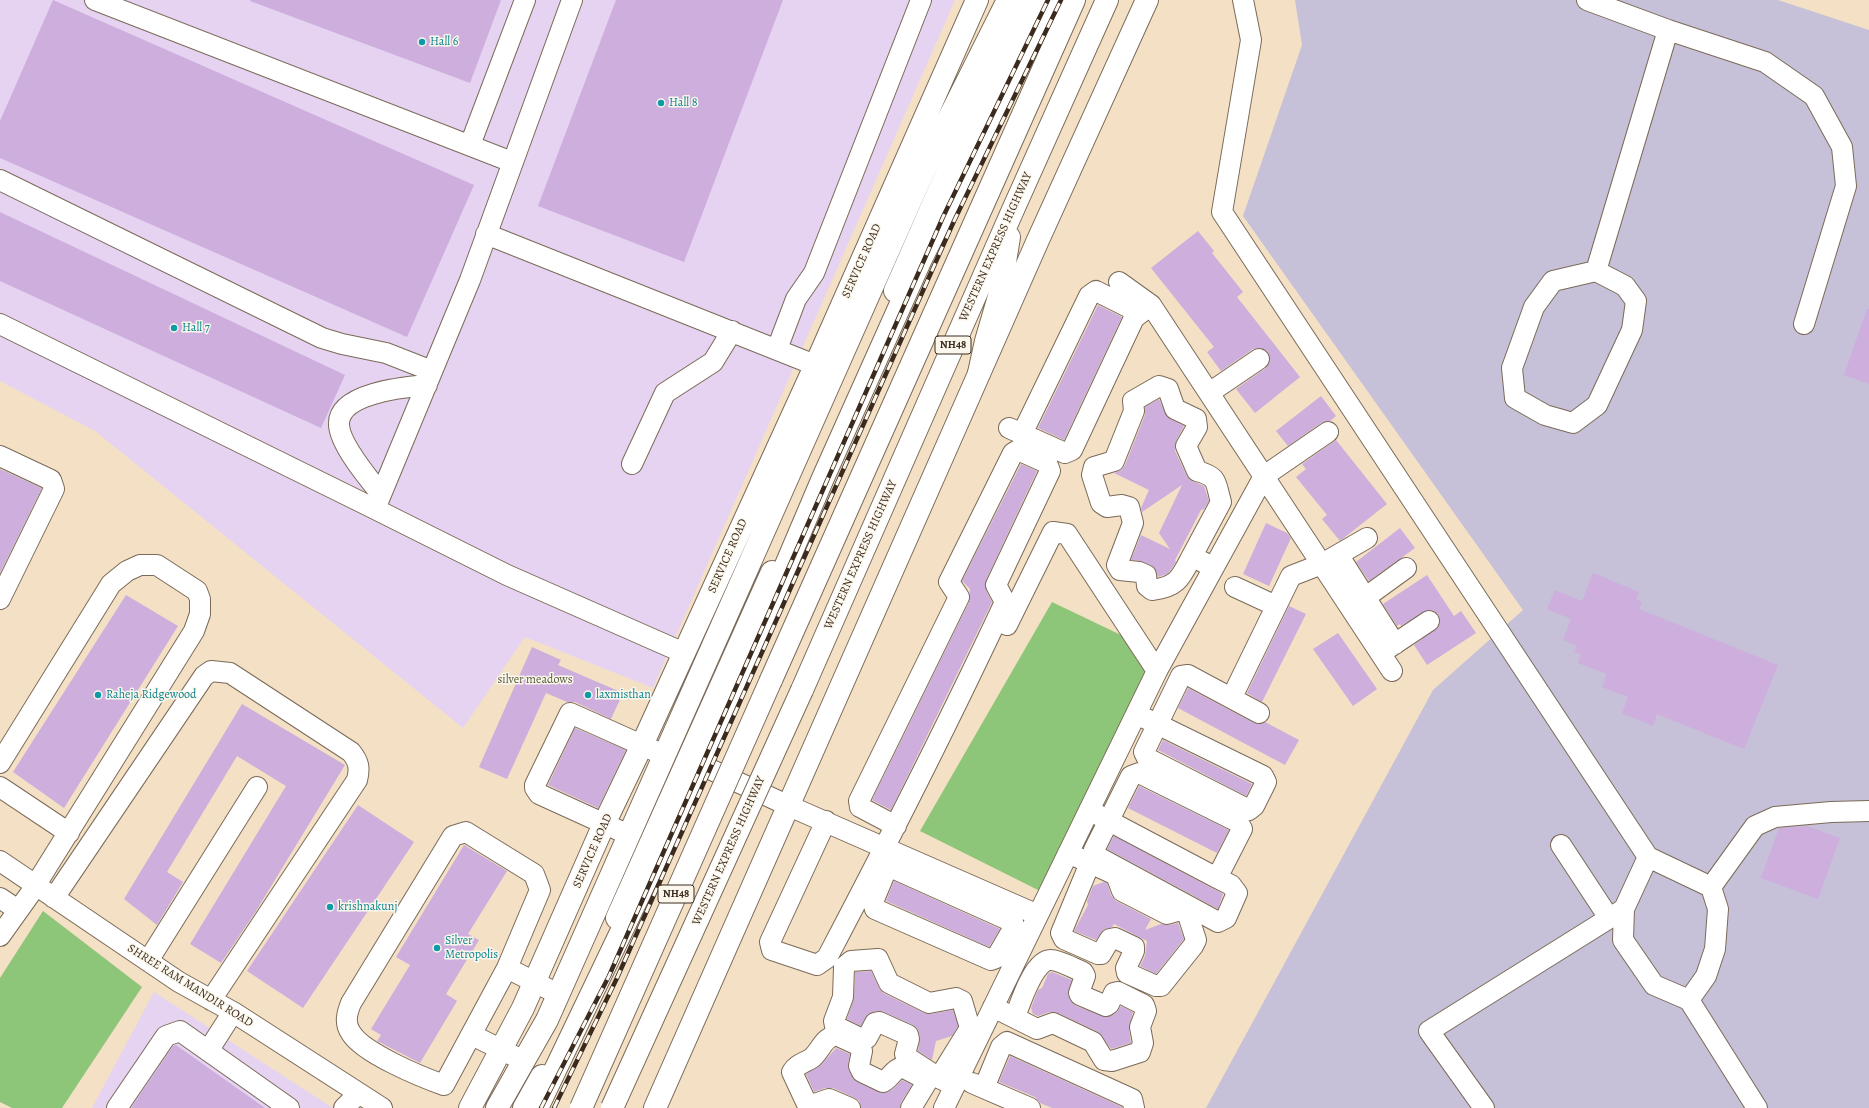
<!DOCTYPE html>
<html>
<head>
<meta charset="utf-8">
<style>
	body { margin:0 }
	canvas { display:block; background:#f3e0c5 }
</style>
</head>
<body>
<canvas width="1869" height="1108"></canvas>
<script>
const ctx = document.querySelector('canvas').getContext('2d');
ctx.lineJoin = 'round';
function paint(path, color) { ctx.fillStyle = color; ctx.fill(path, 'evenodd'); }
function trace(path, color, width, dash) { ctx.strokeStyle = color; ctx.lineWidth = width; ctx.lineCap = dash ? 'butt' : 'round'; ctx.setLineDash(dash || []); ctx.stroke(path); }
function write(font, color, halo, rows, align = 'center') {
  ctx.font = font + ' Alegreya,serif'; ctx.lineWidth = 3; ctx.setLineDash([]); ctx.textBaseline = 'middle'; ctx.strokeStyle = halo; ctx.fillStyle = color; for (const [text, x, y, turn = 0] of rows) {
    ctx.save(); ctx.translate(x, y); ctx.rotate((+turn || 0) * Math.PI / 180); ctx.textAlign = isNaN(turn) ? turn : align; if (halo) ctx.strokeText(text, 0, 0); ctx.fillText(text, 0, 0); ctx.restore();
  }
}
const built = new Path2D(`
	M0 0H955L653 688 525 637 463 728 95 431 0 381Z
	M154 992 333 1108H92Z`);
const industrial = new Path2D(`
	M1295 0H1778L1869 30V1108H1206L1433 690 1523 610 1243 216 1302 45Z`);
const green = new Path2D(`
	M1052 602 1123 636 1146 671 1040 891 920 831Z
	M43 911 142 987 62 1108H12L0 1102V978Z`);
const building = new Path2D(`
	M53 0 474 185 407 337 0 158V121Z
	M251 0H501L470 83 250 1Z
	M616 0H783L684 262 538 206Z
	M0 212 345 375 321 428 0 281Z
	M1198 231 1214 251 1212 253 1243 292 1237 297 1300 377 1255 413 1236 389 1266 368 1269 364 1270 359 1268 352 1264 349 1259 348 1253 349 1221 371 1207 352 1214 347 1151 268Z
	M1098 305 1122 317 1064 440 1038 428Z
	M1867 309H1869V384L1844 375Z
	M1321 396 1336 416 1330 421 1321 423 1288 446 1276 431Z
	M1159 399 1167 417 1184 426 1176 441 1175 451 1187 476 1190 480 1204 486 1209 501 1204 509 1201 510 1175 560 1176 562 1172 568 1167 574 1158 577 1155 569 1151 565 1140 561 1131 560 1141 535 1170 549 1159 533 1182 485 1142 512 1141 508 1149 490 1114 473 1121 470 1125 465 1145 415V407Z
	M1336 440 1387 504 1340 541 1322 519 1327 515 1296 477 1306 469 1302 464Z
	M1021 464 1037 471 986 580V590L992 602 891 810 872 800 969 602 970 589 962 581Z
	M0 469 42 488 0 573Z
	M1266 523 1287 533 1291 538 1269 586 1243 574Z
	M1400 528 1415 548 1369 581 1356 562Z
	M1593 573 1639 592 1636 599 1642 602 1639 609 1778 665 1744 749 1657 714 1653 726 1622 713 1628 697 1602 687 1607 674 1578 663 1581 654 1574 652 1577 646 1563 640 1571 619 1547 609 1555 590 1582 601Z
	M1427 575 1454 616 1461 611 1476 633 1427 665 1414 645 1439 626 1440 621 1438 614 1434 611 1428 610 1401 626 1400 624 1397 626 1383 604Z
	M126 595 178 626 64 808 13 772Z
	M1289 606 1306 614 1262 702 1247 693Z
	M1338 633 1377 689 1353 706 1313 649Z
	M532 647 561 660 558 665 623 693 611 719 575 702H567L546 693 507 779 479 767Z
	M1188 688 1254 723 1260 724 1265 722 1299 740 1285 765 1178 708Z
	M242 704 345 765 256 911 221 963 190 944 286 786 237 756 167 872 183 882 157 925 124 899Z
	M575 728 626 750 598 808 548 785Z
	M1163 740 1252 784 1246 796 1158 750Z
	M1139 786 1229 830 1217 853 1128 808Z
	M358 805 414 842 303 1008 247 971Z
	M1807 826 1840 838 1818 899 1761 878 1779 828Z
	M1114 836 1223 894 1218 909 1107 849Z
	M464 845 507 871 468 934 479 940 446 994 457 1001 420 1063 377 1041 381 1035 371 1029 410 965 396 957Z
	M894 881 1000 929 989 947 886 901Z
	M1104 882 1107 883 1111 895 1116 901 1151 919 1145 930 1161 924 1170 925 1178 923 1184 939 1156 974 1140 966 1145 956 1147 941 1139 937 1114 924 1112 927 1103 930 1096 940 1074 931 1088 905 1087 901 1093 886Z
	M871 971 879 988 883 993 924 1013 931 1014 953 1010 958 1026 952 1036 936 1041 932 1060 918 1051 920 1036 917 1028 913 1025 884 1012 877 1011 868 1014 861 1026 847 1019 854 998 855 972Z
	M1052 972 1072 980 1068 994 1070 1000 1076 1006 1107 1017 1115 1014 1121 1006 1133 1012 1129 1029 1131 1043 1111 1049 1098 1032 1058 1013 1049 1012 1038 1016 1033 1014 1031 1008 1038 990 1042 988 1048 974Z
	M176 1045 265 1108H131L173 1046Z
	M836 1048 850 1054 848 1064 849 1071 857 1082 883 1093 892 1090 902 1080 912 1085 901 1102 900 1108H861L859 1101 855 1098 833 1088H825L814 1092 806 1074 820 1066Z
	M1010 1056 1122 1107V1108H1052L1040 1103 1035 1097 999 1082Z`);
const minor = new Path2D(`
	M95 0 512 162
	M1243 0 1251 40 1222 212 1648 857 1711 887 1718 909 1715 949 1706 976 1689 1000 1654 985 1623 940 1624 909 1648 857
	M1587 0 1668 30 1596 271
	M1668 30 1765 62 1814 96 1842 147 1846 186 1804 324
	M470 145 525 0
	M0 180 322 338 342 344 386 353 432 371
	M486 234 830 371
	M1596 271 1625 286 1636 301 1632 330 1597 405 1573 423 1545 415 1515 398 1512 368 1534 307 1553 281Z
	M1119 282 1151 305 1392 671
	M0 324 375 509 470 280 572 0
	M777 349 796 299 814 273 921 0
	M1209 393 1259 359
	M1009 428 1065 453 1072 450 1134 318 1151 305
	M1022 434 1089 296 1096 291 1132 309 1134 318
	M0 456 51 480 54 489 0 599
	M632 464 665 393 713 362 732 331
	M381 494C369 479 340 445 339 425 337 393 405 387 427 385
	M375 509 507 575 684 653
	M1192 556 1221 502C1215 482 1219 477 1197 471L1186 446 1197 427 1196 419 1175 409 1168 389 1159 386 1133 401 1134 411 1114 461 1094 467 1092 475 1101 503 1107 507 1122 505 1129 507 1133 523 1117 565 1120 570 1139 572 1146 575 1147 586 1152 590C1178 587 1181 577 1192 556L1212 567
	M1339 556 1395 644
	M1235 587 1276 606
	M1366 597 1406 568
	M1007 625 1053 532 1067 534 1157 671
	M1384 651 1429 621
	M1232 697 1291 576 1322 564 1367 538
	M1136 714 1157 724 1263 776 1266 782 1254 806 1249 810 1147 758 1144 752 1181 676 1188 675 1259 713
	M0 763 111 584 127 571 140 565H157L197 591 200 599V614L194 631 30 894 0 936
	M701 765 789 806 1038 915
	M0 787 69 833
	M1089 810 1109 821 1217 878 1231 885 1237 893 1226 918 1218 922 1098 857 1094 850 1131 776 1139 773 1238 822 1242 829 1217 878
	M826 821 770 942 772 950 817 965 827 958C889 840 949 722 1005 602L996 585 1050 471 1047 463 1018 450 1013 453 949 582 959 597 859 801 860 807 896 826
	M466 832 534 874 540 890 507 968 444 1085C421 1077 363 1053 351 1033 344 1023 347 1013 351 1003L453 836Z
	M629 835 539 794 535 788V785L570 713 664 755
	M1561 845 1609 918
	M1068 853 1116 875 1122 891 1167 914 1181 910 1187 912 1196 940 1193 946 1161 986H1156L1127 973 1126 968 1134 951V947L1115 938 1110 939 1101 954H1098L1064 939 1061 933 1090 863
	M0 861 179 982 233 1012 382 1108
	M885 873 873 902 875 909 991 960 996 958 1014 927 1013 922 888 866
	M1711 887 1755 826 1775 817 1831 812 1869 811
	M0 898 18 910
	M54 898 204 676 211 671 230 673 351 752C359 762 360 768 357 780L211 1000
	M148 961 257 787
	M507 968 558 994
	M1689 1000 1757 1108
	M993 1007 1037 1029 1053 1023 1093 1042 1104 1060 1112 1061 1140 1052 1143 1043 1140 1027 1146 1011 1144 1005 1118 992 1114 993 1109 1004 1106 1006 1080 995 1079 993 1085 976 1083 972C1075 969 1059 960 1051 960 1034 959 1020 1004 1015 1017
	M472 1035 524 1061
	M208 1051 233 1012
	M939 1078 970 1028 962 1001 956 998 929 1003 889 983 878 959 851 961 844 967 843 997 834 1021 835 1026 862 1039 867 1038 875 1023 879 1022 908 1035 909 1039 905 1054 908 1058 939 1078 955 1086
	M972 1083 1030 1108
	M984 1088 1001 1047 1007 1042 1132 1099 1134 1108
	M117 1108 166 1036 180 1031 289 1108
	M344 1108 358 1094
	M850 1108 829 1099 815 1104 806 1102 792 1072C797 1064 804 1063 812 1058 822 1049 822 1039 836 1035L860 1046 862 1051 859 1066 862 1072 883 1082C891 1078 892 1070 902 1067L923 1078
	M911 1108 928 1080
	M944 1108 1157 671 1264 476 1328 432
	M1484 1108 1429 1031 1624 909`);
const major = new Path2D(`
	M895 291 953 159 1030 0
	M617 918 772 572
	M470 1108 523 1008 604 824 642 745 816 364 977 0
	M497 1108 547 1020 932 152 1008 0
	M524 1108 542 1076
	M655 1108 1038 240 1147 0`);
const highway = new Path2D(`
	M979 373 986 341 1000 293 1009 237
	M771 680 1074 0
	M802 690 1012 212 1107 0
	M537 1108 701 765 823 478 921 259 1044 12 1055 0`);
const rail = new Path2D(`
	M541 1108 609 976 943 217 1048 0
	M554 1108 617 978 954 221 1061 0`);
const highwayBridge = new Path2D(`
	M581 1108 771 680
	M612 1108 802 690`);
const markers = [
	[422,42,4,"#0f9aa8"],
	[661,103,4,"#0f9aa8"],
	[174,328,4,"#0f9aa8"],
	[98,695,4,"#0f9aa8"],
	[588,695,4,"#0f9aa8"],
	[330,907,4,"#0f9aa8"],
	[437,948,4,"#0f9aa8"]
];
const shields = [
	[953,345,36],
	[676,894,36]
];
const shieldNames = [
	["NH48",953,345],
	["NH48",676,894]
];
const cultureNames = [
	["Hall 6",430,42],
	["Hall 8",669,103],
	["Hall 7",182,328],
	["Raheja Ridgewood",106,695],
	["laxmisthan",596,695],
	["krishnakunj",338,907],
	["Silver",445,941],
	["Metropolis",445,955]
];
const streetNames = [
	["WESTERN EXPRESS HIGHWAY",996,247,-66],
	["SERVICE ROAD",862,261,-66],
	["WESTERN EXPRESS HIGHWAY",861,555,-66],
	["SERVICE ROAD",728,556,-66],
	["SERVICE ROAD",593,851,-66],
	["WESTERN EXPRESS HIGHWAY",729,851,-66],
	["SHREE RAM MANDIR ROAD",190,986,32]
];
const parkNames = [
	["silver meadows",535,680]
];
paint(built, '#e5d3f1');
paint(industrial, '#c7c0d9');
paint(green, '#8dc679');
paint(building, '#cdaedd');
trace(minor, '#7b6a58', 22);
trace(major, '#7b6a58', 24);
trace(highway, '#7b6a58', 24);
trace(minor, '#fff', 20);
trace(major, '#fff', 22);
trace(highway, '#fff', 22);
trace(rail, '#3b2a1e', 4.5);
trace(rail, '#fbf7ec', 3, [9]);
trace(highwayBridge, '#7b6a58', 24, []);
trace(highwayBridge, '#fff', 22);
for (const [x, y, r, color] of markers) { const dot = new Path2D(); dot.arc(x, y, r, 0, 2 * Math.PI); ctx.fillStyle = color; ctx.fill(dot); trace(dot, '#fbf7ec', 1.5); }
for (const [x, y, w] of shields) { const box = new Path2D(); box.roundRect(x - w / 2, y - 9, w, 18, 3); ctx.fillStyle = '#fbf7ec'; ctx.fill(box); trace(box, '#3b2a1e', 1); }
write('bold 11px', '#3b2a1e', null, shieldNames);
write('12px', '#0d838f', '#fbf7ec', cultureNames, 'left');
write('12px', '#3b2a1e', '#fbf7ec', streetNames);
write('12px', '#545939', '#fbf7ec', parkNames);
</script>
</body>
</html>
